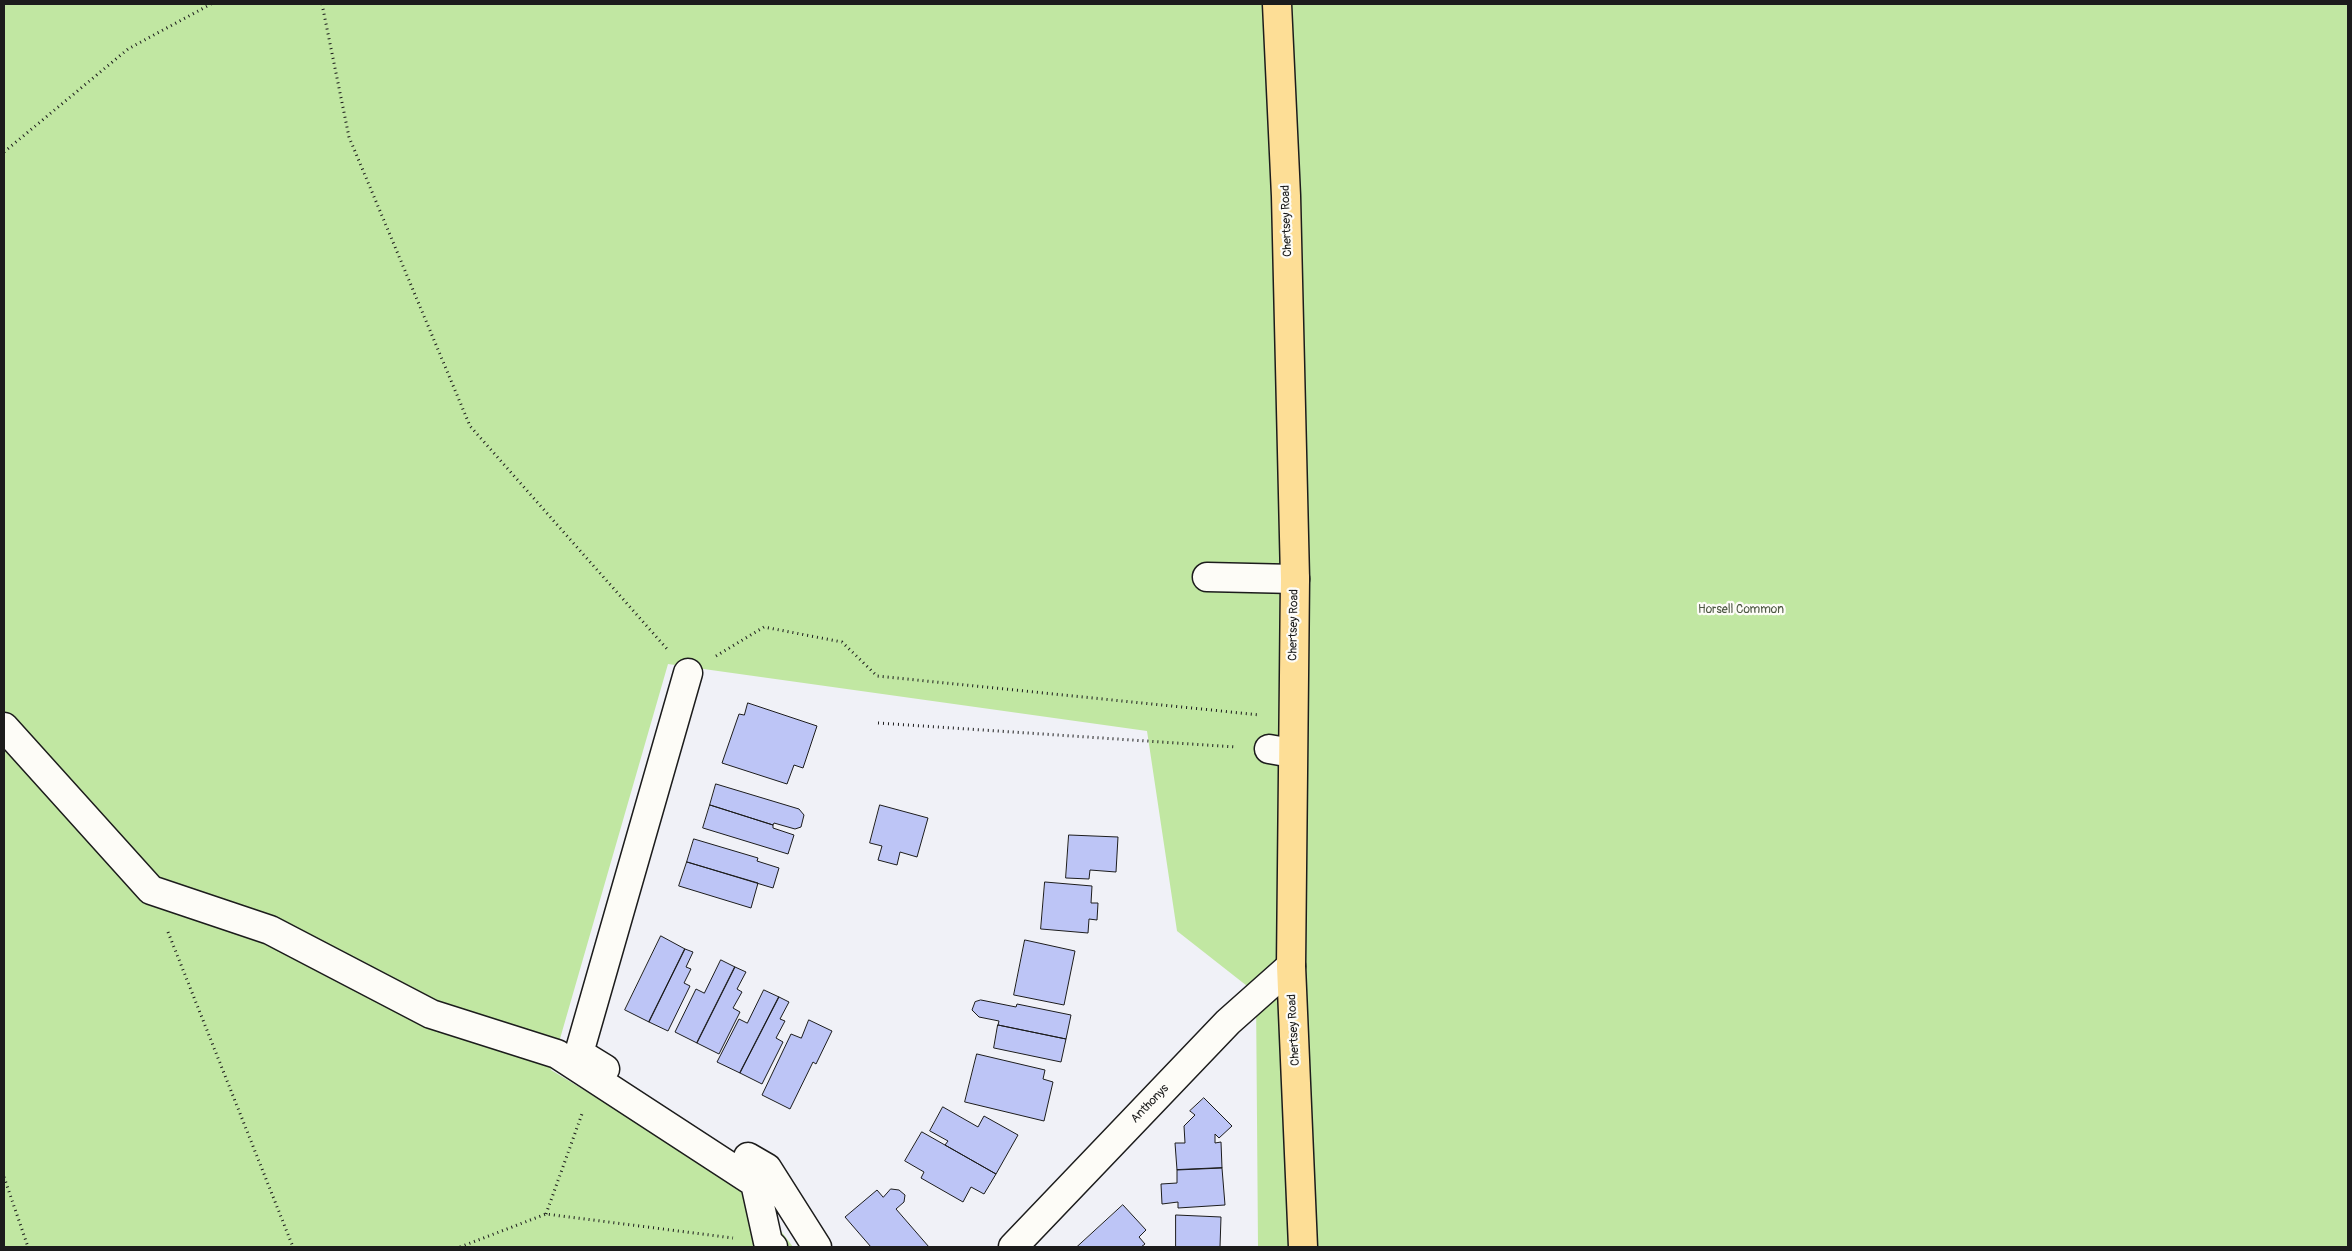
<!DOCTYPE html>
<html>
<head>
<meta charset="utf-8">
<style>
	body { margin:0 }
	#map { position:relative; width:2352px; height:1251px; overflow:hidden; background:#f0f1f7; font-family:Pangolin,sans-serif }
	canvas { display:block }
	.frame { position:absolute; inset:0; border:5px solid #1c1c1c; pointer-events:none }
</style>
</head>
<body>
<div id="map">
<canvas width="2352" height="1251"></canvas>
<div class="frame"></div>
</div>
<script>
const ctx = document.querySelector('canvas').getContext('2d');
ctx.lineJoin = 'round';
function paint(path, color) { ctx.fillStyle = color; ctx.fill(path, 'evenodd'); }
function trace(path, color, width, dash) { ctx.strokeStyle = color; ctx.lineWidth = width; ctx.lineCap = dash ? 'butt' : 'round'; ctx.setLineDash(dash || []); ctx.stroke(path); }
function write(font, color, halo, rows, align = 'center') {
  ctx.font = font + ' Pangolin,sans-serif'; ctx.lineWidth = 4.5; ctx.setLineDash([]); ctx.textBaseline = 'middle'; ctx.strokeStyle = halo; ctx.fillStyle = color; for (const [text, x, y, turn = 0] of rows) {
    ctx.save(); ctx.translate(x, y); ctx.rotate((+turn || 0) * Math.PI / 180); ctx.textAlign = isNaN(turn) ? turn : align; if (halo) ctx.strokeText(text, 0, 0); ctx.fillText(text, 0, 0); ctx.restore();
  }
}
const green = new Path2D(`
	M4 4H2348V1247H1258L1256 993 1177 931 1147 731 668 664 551 1070 751 1191 793 1247H4Z`);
const building = new Path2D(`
	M748 703 817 726 803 768 794 765 787 784 722 763 739 714 744 715Z
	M716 784 799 809 804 815 801 827 795 829 774 823 773 825 710 805Z
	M710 805 773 825V828L794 835 788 854 703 828Z
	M880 805 928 818 917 857 900 852 897 865 878 860 882 846 870 843Z
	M1069 835 1118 837 1116 872 1090 870 1089 879 1066 878Z
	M694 839 758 858 757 861 779 868 773 888 687 862Z
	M687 862 758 883 751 908 679 886Z
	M1045 882 1092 886 1091 903H1098L1097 920 1089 919 1088 933 1041 929Z
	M661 936 685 949 649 1022 625 1010Z
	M1025 940 1075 951 1064 1005 1014 995Z
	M685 949 693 952 686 967 691 969 684 983 690 986 668 1031 649 1022Z
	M721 960 735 967 697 1043 675 1032 696 989 704 993Z
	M735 967 746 972 737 989 742 992 733 1008 740 1012 719 1054 697 1043Z
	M764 990 779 997 740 1073 717 1062 739 1019 747 1023Z
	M779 997 789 1002 780 1019 785 1021 776 1038 783 1042 762 1084 740 1073Z
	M981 1000 1016 1007 1017 1004 1071 1015 1066 1039 998 1025 999 1021 979 1017 972 1010 975 1002Z
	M809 1020 832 1031 816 1064 813 1062 790 1109 762 1095 791 1034 801 1038Z
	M998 1025 1066 1039 1061 1062 994 1048Z
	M977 1054 1045 1070 1043 1079 1053 1082 1044 1121 965 1102Z
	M1204 1098 1232 1126 1219 1138 1215 1134V1143L1221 1142 1222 1168 1177 1170 1175 1143H1185L1184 1126 1195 1115 1190 1111Z
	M943 1107 978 1127 984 1116 1018 1135 996 1174 945 1145 948 1141 930 1131Z
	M922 1132 996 1174 984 1194 971 1187 963 1202 921 1178 924 1172 905 1161Z
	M1222 1168 1225 1205 1178 1208V1202L1162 1204 1161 1184 1177 1183V1170Z
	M891 1189 899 1190 905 1195 904 1202 896 1209 929 1247H871L845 1217 877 1190 883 1197Z
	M1123 1205 1146 1230 1139 1237 1145 1244 1141 1247H1077Z
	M1176 1215 1221 1217 1220 1247H1176Z`);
const path = new Path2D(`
	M322 4 349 137 470 426 667 649
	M4 152 128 49 211 4
	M716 656 764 627 842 642 877 676 1260 715
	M878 723 1236 747
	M168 932 293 1247
	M4 1177 28 1247
	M546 1214 583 1111
	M460 1247 546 1214 733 1238`);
const minor = new Path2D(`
	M1207 577 1295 579
	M4 727 151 890 270 930 431 1014 557 1054 755 1183 768 1242 773 1247
	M1269 749 1292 753
	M605 1069 579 1053 688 673
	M748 1157 767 1168 817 1247
	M1013 1247 1228 1022 1291 966`);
const major = new Path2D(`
	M1277 4 1286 196 1295 579 1291 966 1303 1247`);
const streetNames = [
	["Chertsey Road",1287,221,-92],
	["Chertsey Road",1294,625,-89],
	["Chertsey Road",1294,1030,-93],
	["Anthonys",1150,1104,-46]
];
const parkNames = [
	["Horsell Common",1741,610]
];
paint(green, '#c1e7a2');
paint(building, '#bdc5f6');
trace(building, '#1c1c1c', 1);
trace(minor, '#1c1c1c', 31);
trace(major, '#1c1c1c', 31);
trace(path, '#1c1c1c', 3, [1, 4]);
trace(minor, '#fdfcf7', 28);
trace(major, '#fdde96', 28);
write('12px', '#1c1c1c', '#fdfcf7', streetNames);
write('12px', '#4e5944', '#fdfcf7', parkNames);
</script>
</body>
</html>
